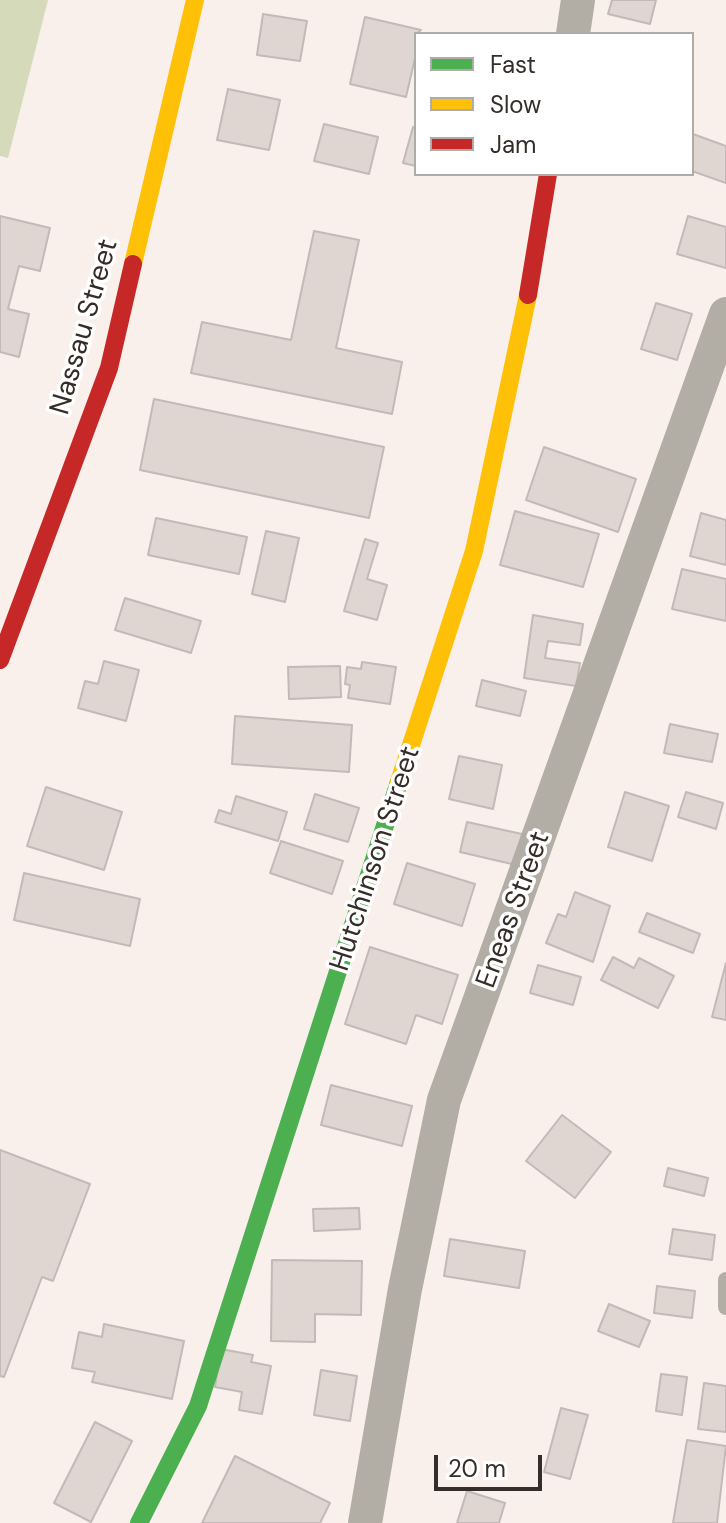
<!DOCTYPE html>
<html>
<head>
<meta charset="utf-8">
<style>
	body { margin:0 }
	#map { position:relative; width:726px; height:1523px; overflow:hidden; background:#f9efeb; font-family:"DM Sans",sans-serif }
	canvas { display:block }
	.legend { position:absolute; left:414px; top:32px; width:280px; height:144px; box-sizing:border-box; background:#fff; border:2px solid #aeaba9; margin:0; padding:10px 14px; list-style:none; font-size:24px; color:#352d29 }
	.legend li { display:flex; align-items:center; gap:16px; height:40px }
	.legend b { width:40px; border:2px solid #aeaba9 }
	.scale { position:absolute; left:434px; top:1455px; width:108px; height:36px; box-sizing:border-box; border:4px solid #352d29; border-top:0; padding-left:10px; font-size:24px; line-height:28px; white-space:nowrap; color:#352d29; -webkit-text-stroke:6px #fff; paint-order:stroke }
</style>
</head>
<body>
<div id="map">
<canvas width="726" height="1523"></canvas>
<ul class="legend">
<li><b style="height:10px;background:#4caf50"></b>Fast</li>
<li><b style="height:10px;background:#ffc107"></b>Slow</li>
<li><b style="height:10px;background:#c62828"></b>Jam</li>
</ul>
<div class="scale">20 m</div>
</div>
<script>
const ctx = document.querySelector('canvas').getContext('2d');
ctx.lineJoin = 'round';
function paint(path, color) { ctx.fillStyle = color; ctx.fill(path, 'evenodd'); }
function trace(path, color, width, dash) { ctx.strokeStyle = color; ctx.lineWidth = width; ctx.lineCap = dash ? 'butt' : 'round'; ctx.setLineDash(dash || []); ctx.stroke(path); }
function write(font, color, halo, rows, align = 'center') {
  ctx.font = font + ' "DM Sans",sans-serif'; ctx.lineWidth = 7; ctx.setLineDash([]); ctx.textBaseline = 'middle'; ctx.strokeStyle = halo; ctx.fillStyle = color; for (const [text, x, y, turn = 0] of rows) {
    ctx.save(); ctx.translate(x, y); ctx.rotate((+turn || 0) * Math.PI / 180); ctx.textAlign = isNaN(turn) ? turn : align; if (halo) ctx.strokeText(text, 0, 0); ctx.fillText(text, 0, 0); ctx.restore();
  }
}
const green = new Path2D(`
	M0 0H48L8 158 0 156Z`);
const building = new Path2D(`
	M612 0H656L650 24 608 14Z
	M263 14 307 21 300 61 257 55Z
	M365 17 421 30 416 34V54L406 97 350 84Z
	M228 89 280 100 269 150 217 140Z
	M324 124 378 137 369 174 314 161Z
	M413 127 416 128V166L403 163Z
	M693 134 726 146V183L692 171Z
	M0 216 50 228 40 271 19 266 8 309 29 314 19 357 0 352Z
	M688 216 726 227V268L677 254Z
	M314 231 359 240 336 348 402 362 392 414 191 373 202 322 291 340Z
	M656 303 692 314 677 360 641 349Z
	M154 399 384 447 369 518 140 470Z
	M544 447 636 479 618 532 526 500Z
	M515 511 599 534 583 587 500 565Z
	M701 513 726 520V565L690 556Z
	M156 518 247 537 239 574 148 555Z
	M266 531 299 538 285 602 252 594Z
	M365 539 378 543 367 579 387 585 377 620 344 611Z
	M682 569 726 579V621L672 609Z
	M125 598 201 621 191 653 115 630Z
	M533 615 583 624 580 645 548 641 545 658 580 663 576 686 524 678Z
	M104 661 139 670 126 721 78 708 85 681 98 684Z
	M362 662 396 667 390 704 348 698 350 685 345 684 347 667 361 669Z
	M340 666 341 697 289 699 288 667Z
	M482 680 526 691 520 716 476 706Z
	M235 716 352 725 349 772 232 764Z
	M670 724 718 734 712 762 664 753Z
	M459 756 502 765 493 809 449 799Z
	M46 787 122 812 104 870 27 846Z
	M625 792 669 806 652 861 608 847Z
	M686 792 723 803 716 829 678 817Z
	M315 794 359 808 348 842 304 829Z
	M236 796 287 812 278 841 215 822 219 810 231 814Z
	M467 822 522 834 516 865 460 852Z
	M281 841 343 861 332 894 270 873Z
	M407 863 475 884 462 926 394 904Z
	M24 873 140 899 130 946 14 920Z
	M575 892 610 906 593 962 546 943 558 914 566 917Z
	M647 913 700 934 693 953 639 932Z
	M370 947 458 975 442 1024 416 1015 406 1044 345 1024Z
	M613 957 634 968 639 958 674 976 658 1008 601 980Z
	M726 963V1020L712 1017Z
	M538 965 581 977 573 1005 530 993Z
	M331 1085 412 1106 402 1146 321 1125Z
	M562 1115 611 1152 575 1198 526 1161Z
	M0 1150 90 1184 53 1281 42 1277 4 1377 0 1376Z
	M668 1168 708 1178 704 1196 664 1186Z
	M359 1208 360 1229 314 1231 313 1209Z
	M673 1229 715 1235 712 1260 669 1254Z
	M450 1239 525 1251 519 1288 444 1276Z
	M272 1260 362 1261 361 1315 315 1314V1342L271 1341Z
	M657 1286 695 1291 692 1318 654 1313Z
	M609 1304 650 1321 639 1347 598 1331Z
	M104 1324 184 1341 172 1399 92 1382 95 1372 72 1368 79 1332 102 1337Z
	M221 1349 253 1355 251 1362 271 1366 262 1414 239 1410 242 1392 215 1387Z
	M321 1370 357 1376 350 1421 314 1415Z
	M661 1374 687 1377 682 1415 656 1411Z
	M704 1383 726 1386V1432L698 1429Z
	M561 1408 588 1415 570 1479 544 1472Z
	M95 1422 132 1441 91 1522 54 1503Z
	M687 1440 726 1446 717 1523H673Z
	M235 1456 330 1503 320 1523H202Z
	M467 1491 505 1503 499 1523H457Z`);
const lane = new Path2D(`
	M726 1280V1307`);
const street = new Path2D(`
	M573 34 578 0
	M365 1523 405 1289 444 1100 726 314`);
const fast = new Path2D(`
	M139 1523 198 1406 399 782`);
const slow = new Path2D(`
	M133 264 195 0
	M399 782 474 551 528 295`);
const jam = new Path2D(`
	M528 295 548 174
	M0 660 109 368 133 264`);
const streetNames = [
	["Nassau Street",85,327,-74],
	["Hutchinson Street",376,859,-72],
	["Eneas Street",514,910,-70]
];
paint(green, '#d5dabb');
paint(building, '#dfd6d2');
trace(building, '#c3bab7', 2);
trace(lane, '#b2ada5', 16);
trace(street, '#b2ada5', 34);
trace(fast, '#4caf50', 18);
trace(slow, '#ffc107', 18);
trace(jam, '#c62828', 18);
write('28px', '#352d29', '#fff', streetNames);
</script>
</body>
</html>
